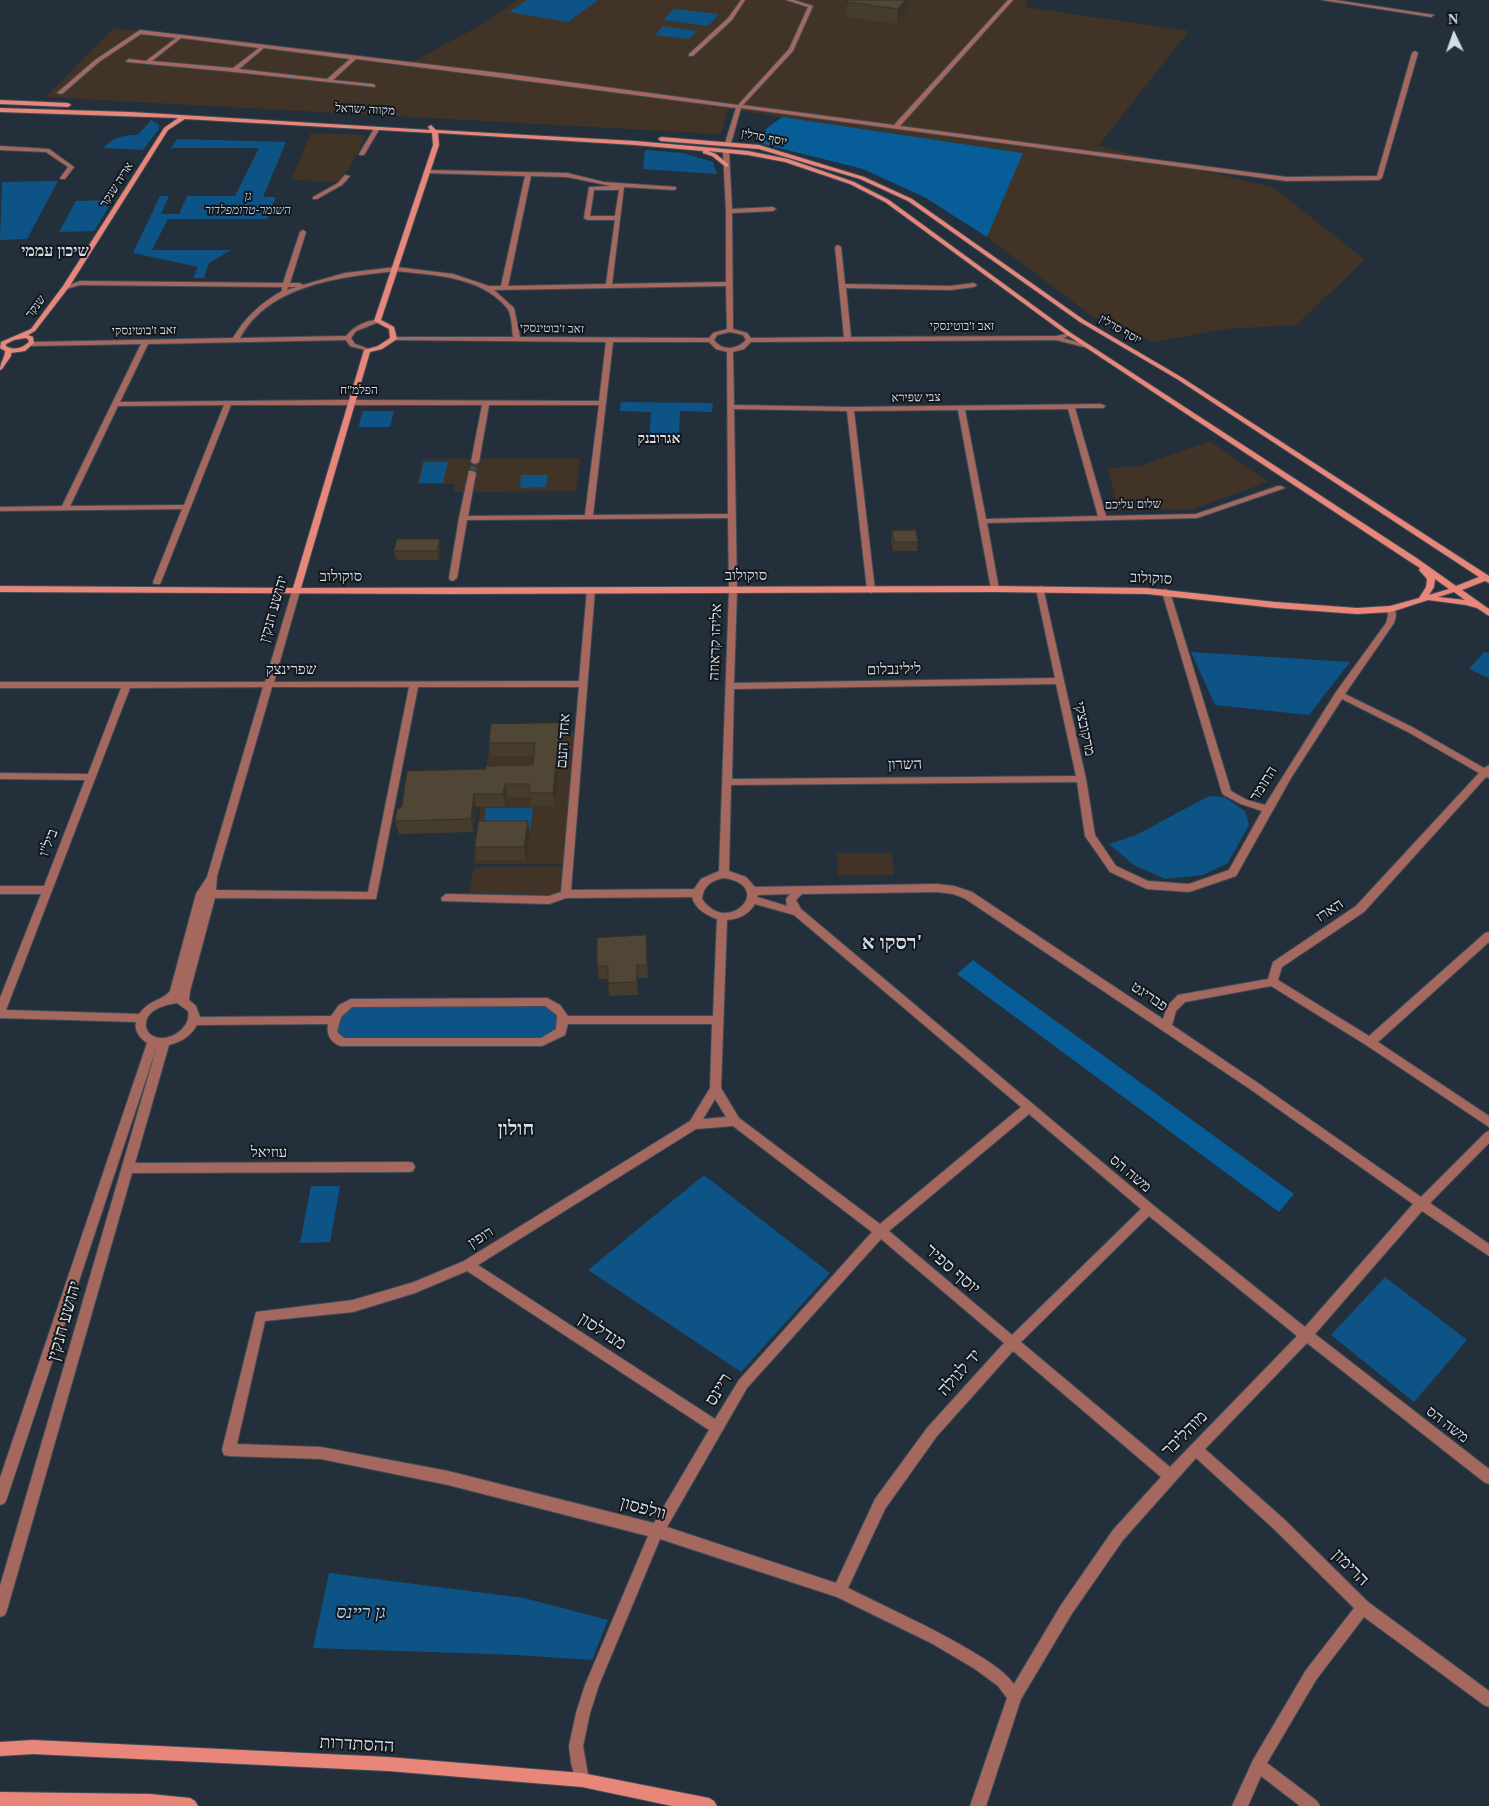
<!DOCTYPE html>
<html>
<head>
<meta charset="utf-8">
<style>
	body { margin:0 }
	#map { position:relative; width:1489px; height:1806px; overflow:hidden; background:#23303c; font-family:"Times New Roman",serif }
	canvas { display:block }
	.north { position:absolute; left:1429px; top:10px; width:50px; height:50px; -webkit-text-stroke:4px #12171d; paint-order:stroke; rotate:357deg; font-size:14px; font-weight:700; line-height:20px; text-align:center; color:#d5dee6 }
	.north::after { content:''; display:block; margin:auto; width:18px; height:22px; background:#d5dee6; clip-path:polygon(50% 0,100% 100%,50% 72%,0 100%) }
</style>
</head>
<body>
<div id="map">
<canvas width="1489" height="1806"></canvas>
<div class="north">N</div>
</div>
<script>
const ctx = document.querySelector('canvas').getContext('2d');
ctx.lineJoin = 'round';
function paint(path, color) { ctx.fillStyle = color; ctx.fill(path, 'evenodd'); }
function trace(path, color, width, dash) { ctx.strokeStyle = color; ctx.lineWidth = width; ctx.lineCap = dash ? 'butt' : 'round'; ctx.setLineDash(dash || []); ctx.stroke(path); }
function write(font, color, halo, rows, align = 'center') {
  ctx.font = font + ' "Times New Roman","Noto Sans Hebrew",serif'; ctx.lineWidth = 4; ctx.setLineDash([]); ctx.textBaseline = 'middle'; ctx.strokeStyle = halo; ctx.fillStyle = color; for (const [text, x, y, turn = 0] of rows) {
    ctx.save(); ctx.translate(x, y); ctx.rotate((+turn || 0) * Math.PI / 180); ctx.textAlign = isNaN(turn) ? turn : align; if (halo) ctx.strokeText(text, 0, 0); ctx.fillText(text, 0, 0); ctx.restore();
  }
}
const education = new Path2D(`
	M517 0H1028L1025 7 1189 31 1098 146 1273 187 1365 260 1296 325 1225 329 1154 342 1095 318 987 237 1022 153 728 109 721 134 46 97 114 28 412 62 483 24Z
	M311 133 366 135 349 169 338 182 291 180Z
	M1210 441 1268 482 1193 509 1118 511 1108 468 1140 466Z
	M580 458 576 491 454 492 455 484H417L423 459Z
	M576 732 565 864H473L491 733Z
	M837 853H892L894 875H838Z
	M564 866 562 891 550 895 469 894 474 867Z`);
const green = new Path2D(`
	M527 0H598L568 22 509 12Z
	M674 9 719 14 708 26 663 20Z
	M663 26 697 31 689 39 655 35Z
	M151 120 159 125V129L143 150 103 148C113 137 124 135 138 135Z
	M177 139 286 142 263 197H276L267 219H168L152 250H231L209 263 204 278H193L198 267 133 253 160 196H169L161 214H179L187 196H235L259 148H171Z
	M645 150 683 153 713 162 717 174 643 169Z
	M58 181 27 239 0 240 2 182Z
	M113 200 94 231 59 232 76 201Z
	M621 402 713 403 712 412 680 411 679 440H649L651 412 620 411Z
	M363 411H394L390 427H358Z
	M424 462H448L443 483H419Z
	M521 475H548L546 487 520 488Z
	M1191 652 1350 662 1309 715 1215 705Z
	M1484 652 1489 653V678L1469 669Z
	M1209 796 1224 797 1245 811 1249 825 1228 863 1203 875 1165 879 1134 865 1109 844 1136 835Z
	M486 808H533L530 832 483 831Z
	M547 1002 560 1010 561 1032 542 1042H341L332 1033 341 1007Z
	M704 1175 830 1273 741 1372 588 1270Z
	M311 1186H340L330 1242 300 1243Z
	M1385 1277 1467 1340 1414 1402 1331 1335Z
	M329 1573 524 1598 608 1620 592 1660 517 1655 313 1648Z`);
const forest = new Path2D(`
	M782 117 1023 153 987 237 926 198 863 169 763 144 766 129Z
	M973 960 1009 987 1294 1194 1279 1212 957 974Z`);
const streetTunnel = new Path2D(`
	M472 473 475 462`);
const street = new Path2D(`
	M741 0H745L732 20 693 56H689V54L728 18Z
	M786 0H794L813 6 793 51 743 105 894 125 1008 0H1013L900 126 1286 177 1377 176 1412 53 1415 51 1418 53 1382 178 1379 180 1286 181 741 108 731 143 728 145 725 143 736 108 356 59 333 80 373 84 375 85V87L234 72 127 62 126 61 129 59 146 61 176 38 141 34 99 62 62 94 57 93 95 60 140 30 509 74 738 105 789 49 808 7ZM181 38 259 48 233 68 152 61ZM264 48 350 59 327 79 239 69Z
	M1322 0H1335L1434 15 1431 17Z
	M375 127 380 128 364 155H360L359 154Z
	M0 146 49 149 74 167 65 179H61L60 178 68 167 46 152 0 150Z
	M726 149 729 151 732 209 773 207 776 209 773 211 732 213 733 329 747 333 751 338 844 337 835 247 838 245 841 247 845 284 950 286 974 283 977 285 974 287 950 290 846 288 851 337 1056 336 1071 333V335L1063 338 1091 346 1088 348 1056 340 751 342 744 349 733 352 734 405 850 407 1101 404 1105 406 1104 408H1075L1106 516 1196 514 1278 486H1281L1285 488 1197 518 987 523 999 589 995 592 991 589 958 410 854 411 875 590 871 593 867 590 847 411 734 409 737 590 734 683 1055 678 1036 589 1040 586 1043 587 1086 779 1095 835 1116 866 1148 881 1189 884 1229 870 1262 811 1241 804 1224 795 1222 793 1162 592 1163 590 1166 589 1170 592 1231 791 1247 800 1265 805 1336 692 1386 623 1388 616 1387 609 1391 606 1395 609 1396 616 1394 623 1345 694 1414 728 1484 768 1489 765V778L1486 777 1364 912 1282 967 1278 980 1369 1036 1485 933 1489 932V942L1378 1042 1489 1116V1127L1366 1045 1271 986 1185 1002 1176 1011 1172 1025 1255 1081 1421 1197 1485 1133 1489 1131V1143L1430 1203 1489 1244V1256L1422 1211 1315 1334 1489 1469V1484L1484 1482 1307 1343 1205 1449 1285 1520 1368 1602 1489 1691V1707L1484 1705 1364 1617 1316 1680 1267 1763 1317 1801 1320 1806H1300L1261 1776 1248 1806H1232L1253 1760 1306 1670 1354 1608 1275 1530 1196 1458 1123 1540 1071 1615 1021 1699 986 1806H970L1007 1698 998 1686 975 1669 931 1643 837 1597 660 1539 599 1685 590 1713 583 1746 589 1780 587 1785 582 1787 577 1785 571 1763 569 1746 576 1713 585 1685 648 1536 448 1485 321 1459 229 1456 224 1455 222 1450 256 1312 353 1300 414 1282 464 1261 690 1121 710 1088 712 1024H568L565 1035 542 1046H341C331 1043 326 1035 328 1024L197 1025C190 1037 181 1042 169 1045L135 1163 409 1162 413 1163 415 1167 413 1171 409 1172 132 1173 7 1610 5 1615 0 1617V1586L157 1046 7 1498 5 1503 0 1505V1478L147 1043C140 1038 134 1031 136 1022L0 1018V998L41 894H0V886H44L85 780 0 779V773L88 774 121 688H0V682H265L292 591 296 588 300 591 274 682 579 681 587 590 588 588H594L595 590 571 890 694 889 701 879 719 871 729 590 728 518 467 520 457 578 453 581 450 580 449 578 459 518 469 471H472L476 473 468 516 585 515 599 405H489L479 462 475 464 471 462 482 405H231L161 582 160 584H154L153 582 182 509 0 511V507L62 506 141 344 32 346 29 344 32 342 233 338C245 317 261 303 282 291V287L80 285 66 289 63 287 80 281 283 283 300 232 303 230 306 232 290 283H300L303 285 345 273 396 267 453 274 489 286H501L525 176 424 173V171L426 170 567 173 604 182 676 187V189L674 190 624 187 612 284 726 282V211L723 151ZM531 176 567 177 611 186 589 187 584 218 587 220H615L606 284 508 286ZM594 190H619L615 216H590ZM396 271C433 275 481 276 507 308 512 314 512 329 513 337H394L392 338V340L606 342 599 401 345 400 120 402 148 344 346 340 350 346 369 351V349L355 344 351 338 356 331 379 322V320C368 319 353 327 346 336L240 338C269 284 341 277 396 271ZM726 286 727 329 713 333 709 338 520 337 514 308 494 290ZM288 287H297L287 290ZM730 332 743 335 746 340C737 350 722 351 714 340L717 335ZM613 342H709L716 349 727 352 728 514 593 515ZM224 405 184 505 70 506 118 406ZM1068 409 1098 516 986 519 965 410ZM1056 684 1076 776 732 779 734 689ZM263 687 207 877 196 894 170 991C162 1001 150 999 139 1014L6 1010 130 688ZM272 687H409L368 892 216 890 217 876ZM418 687H579L561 892 549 896 446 894 441 898 442 901 549 904 566 898 692 897C695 909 706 915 717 919L713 1016H568L560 1005 547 998 351 999 339 1005 331 1016 200 1017 196 1006 189 1000 190 991 215 898 376 899ZM1342 699 1408 732 1479 773 1356 906 1273 962 1268 979 1178 995 1167 1006 1163 1019 972 892 954 886 937 884 755 887 746 877 729 871 731 785 1077 782 1085 836 1110 872 1147 889 1189 892 1236 876 1291 778ZM724 878C776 886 728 937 702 899 703 886 712 880 724 878ZM937 892 953 894 964 898 1247 1087 1413 1204 1305 1327 1153 1205 801 909 796 900 802 894ZM790 894 786 899 787 906 757 897 758 895ZM755 904 794 915 1021 1107 880 1224 739 1118 721 1088 727 920C739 919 748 915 755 904ZM177 1003 188 1011C192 1028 168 1044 153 1036 150 1035 147 1031 146 1027 144 1010 164 1005 177 1003ZM545 1006 557 1015 556 1029 541 1038H344L337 1032 341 1017 352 1007ZM715 1099 726 1117 703 1119ZM1029 1114 1141 1209 1012 1335 889 1231ZM733 1126 872 1232 739 1380 715 1419 478 1265 696 1129ZM1149 1216 1297 1336 1170 1467 1021 1342ZM881 1239 1004 1343 927 1428 875 1499 836 1583 667 1527 747 1388ZM467 1271 709 1430 654 1523 448 1471 321 1447 237 1444 265 1321 353 1312 415 1293ZM1013 1351 1161 1477 1113 1530 1061 1605 1014 1684C1002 1669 985 1659 968 1649 929 1626 888 1608 848 1588L885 1509 937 1436Z
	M345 175 350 176 342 185 317 199H313V197L338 183Z`);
const secondary = new Path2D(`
	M0 100 68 103 71 105 68 107 0 104Z
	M0 108 130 112 430 130 428 127 431 125 436 130 635 141 748 151 788 159 854 182 889 200 1071 333 1418 559 1456 586 1479 577 1177 379 1080 322 908 201 860 179 759 149 661 141 658 139 661 137 759 145 864 177 912 199 1084 320 1181 377 1489 576V583L1485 581 1462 590 1489 609V616L1477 608 1466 605 1428 600 1391 612 1357 614 1275 608 1147 594 995 592 450 594 0 592V586L293 588 364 350 378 346 390 338 389 329 374 321 433 145 432 133 185 119 168 130 69 287 35 331 28 335 33 337 34 343 25 351 11 353V356L2 369 0 370C0 362 5 358 5 351L0 348 1 342 31 329 63 286 164 128 178 118 0 112ZM438 133 635 145 703 151V153L712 156 726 167 728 166V164L716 154 708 151 748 155 785 162 850 184 885 202 1067 335 1412 563 1420 568 1419 570 1427 579 1426 587 1419 598 1390 606 1357 608 1275 602 1147 588 995 586 301 588 370 352 382 349 397 339 394 327 381 320 439 145ZM25 338 28 339 29 342C22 348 15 351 6 346V344L14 340ZM1435 579 1449 589 1429 595 1434 587ZM1454 592 1465 600 1438 597Z
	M33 1740 388 1757 582 1773 709 1798 714 1801 717 1806H672L582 1787 388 1771 33 1754 0 1756V1742Z
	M0 1792 150 1794 190 1798 195 1801 198 1806H0Z`);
const wall = new Path2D(`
	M847 2 908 9 897 24 846 17Z
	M892 531 918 542 917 551H893L891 540Z
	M441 548 439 560H396L394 551Z
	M560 723 561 737 555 806H531L530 797H507L506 807H476L473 832 399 834 395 821 400 808 485 769 533 765 534 756H491L489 743Z
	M530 834 526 860H477L475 847Z
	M646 935 648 978H638V995L609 996 608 979H599L597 966Z`);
const shadedWall = new Path2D(`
	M905 0H909L908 9 897 24 898 9Z
	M440 539 441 548 439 560 437 551Z
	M560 723 561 737 555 806 553 793Z
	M505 784 507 797 506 807 503 794Z
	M474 794 476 807 473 832 471 819Z
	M528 821 530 834 526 860 524 847Z
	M646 935 647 949 648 978 647 965Z
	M637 965 638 978V995L637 982Z`);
const building = new Path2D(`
	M849 0H905L898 9 847 2Z
	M916 530 918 542H894L892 531Z
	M397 539H440L437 551H394Z
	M560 723 553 793H529L530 784H505L503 794H474L471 819 395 821 397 809 400 808 402 805 407 771 485 769 486 766 533 765 535 743H489L491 724Z
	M479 821H528L524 847H475Z
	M646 935 647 965H637V982L608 983V966H597V938Z`);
const farStreetnames = [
	["מקווה ישראל",365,110,3],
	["יוסף סרלין",764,138,11],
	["אריה שנקר",117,185,-57],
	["שנקר",36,307,-53],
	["זאב ז'בוטינסקי",962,327],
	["זאב ז'בוטינסקי",552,329,1],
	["יוסף סרלין",1120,330,30],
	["זאב ז'בוטינסקי",144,331,-1],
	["הפלמ\"ח",359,391],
	["צבי שפירא",916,398,-1],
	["שלום עליכם",1133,505,-1]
];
const farParknames = [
	["גן",248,197],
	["השומר-טרומפלדור",248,211]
];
const farNeighbourhoodnames = [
	["אגרובנק",659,439]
];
const streetNames = [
	["סוקולוב",746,576],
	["סוקולוב",341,577],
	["סוקולוב",1151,579,3],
	["יהושע חנקין",274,609,-74],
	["אליהו קראוזה",716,642,-88],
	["שפרינצק",291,670],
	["לילינבלום",894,670,-1],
	["מרקובצקי",1084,729,78],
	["אחד העם",564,741,-86],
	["השרון",905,765,-1],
	["התומר",1264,784,-58],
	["ביל\"ו",49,843,-69],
	["הארז",1330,911,-34],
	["פבריגט",1149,997,34],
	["עוזיאל",269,1153],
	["משה הס",1130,1174,40],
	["רופין",481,1238,-32],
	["משה הס",1447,1425,38]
];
const farDistrictnames = [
	["שיכון עממי",55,252]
];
const nearStreetnames = [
	["יוסף ספיר",952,1270,41],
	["יהושע חנקין",65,1321,-74],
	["מנדלסון",602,1332,33],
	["יד לגולה",960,1373,-48],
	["ריינס",719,1390,-58],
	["מוהליבר",1185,1434,-45],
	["וולפסון",643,1509,15],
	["הרימון",1350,1568,45],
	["ההסתדרות",357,1745,3]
];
const nearParknames = [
	["גן ריינס",361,1613]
];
const districtNames = [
	["רסקו א'",892,944],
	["חולון",516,1130]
];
paint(education, '#413326');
paint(green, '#0d5385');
paint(forest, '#075d97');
trace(streetTunnel, '#3e4a56', 7, [7, 4]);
trace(street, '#3f4c57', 2);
trace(secondary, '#3f4c57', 2);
paint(street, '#a5685f');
paint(secondary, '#e78679');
paint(wall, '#453c2e');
paint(shadedWall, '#383126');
paint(building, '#504636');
trace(building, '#383126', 1);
write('12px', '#d5dee6', '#12171d', farStreetnames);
write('italic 12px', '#add1f2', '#12171d', farParknames);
write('bold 14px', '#d5dee6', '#12171d', farNeighbourhoodnames);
write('15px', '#d5dee6', '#12171d', streetNames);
write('bold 16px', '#d5dee6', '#12171d', farDistrictnames);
write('18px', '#d5dee6', '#12171d', nearStreetnames);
write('italic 18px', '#add1f2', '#12171d', nearParknames);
write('bold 20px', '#d5dee6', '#12171d', districtNames);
</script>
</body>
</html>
